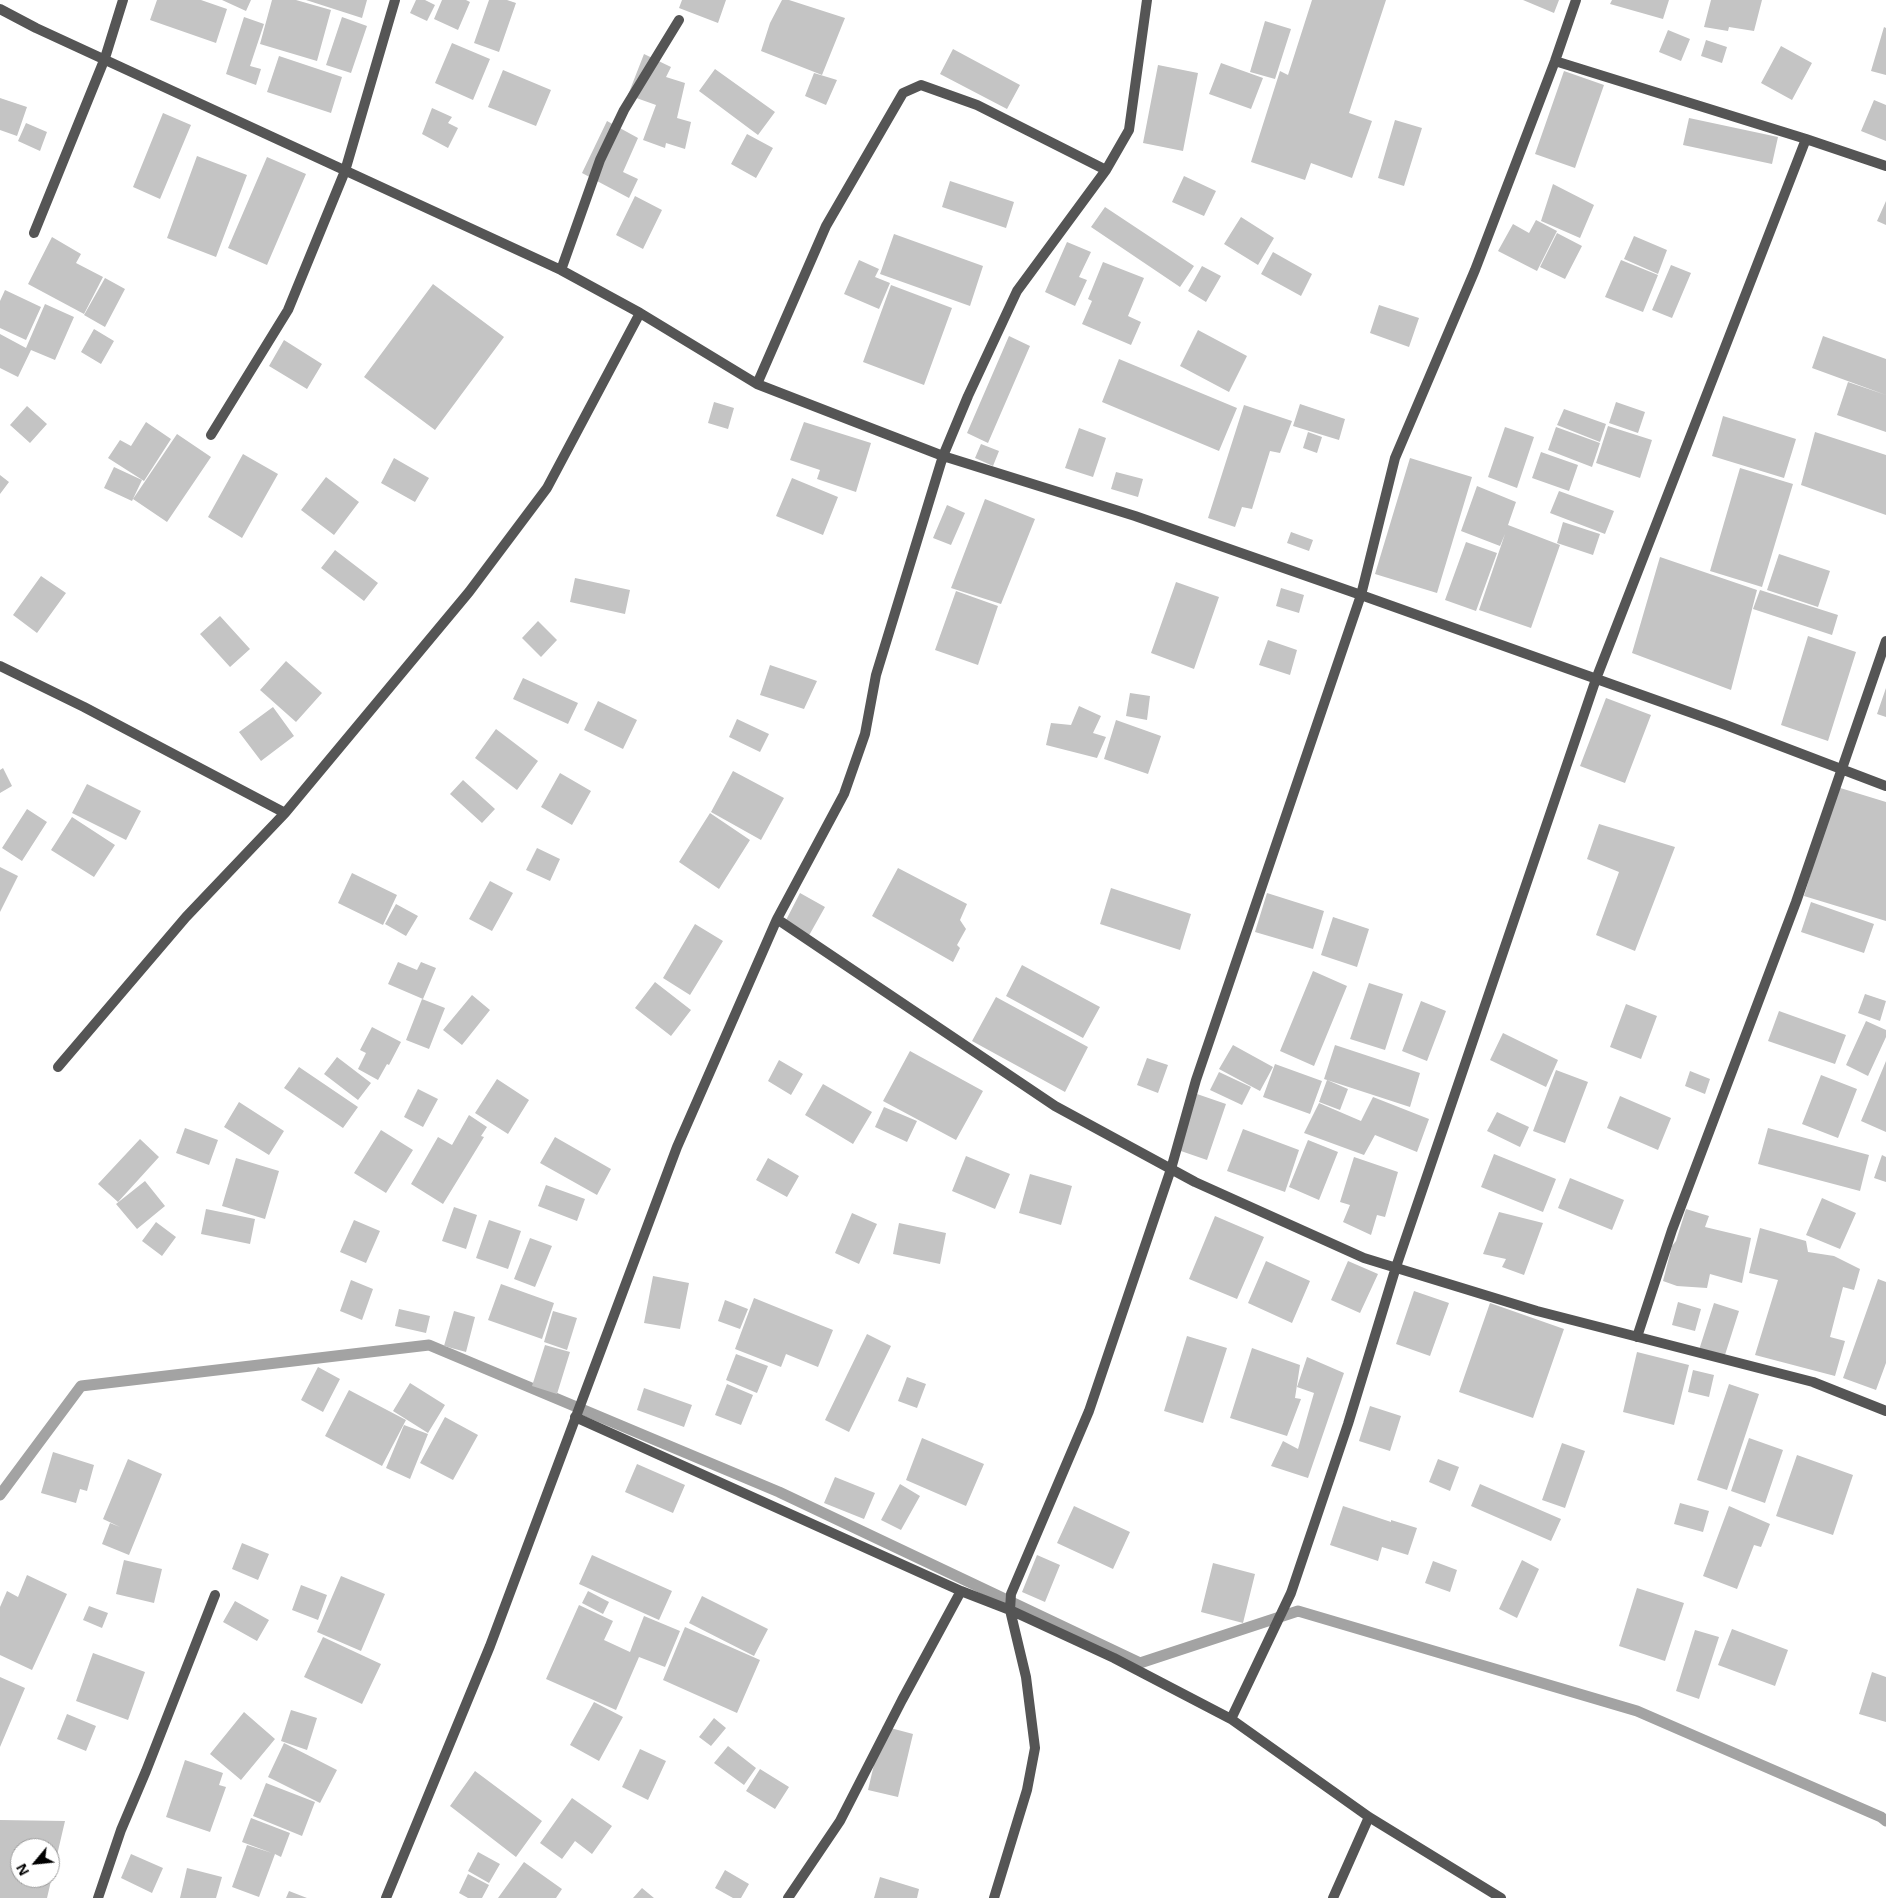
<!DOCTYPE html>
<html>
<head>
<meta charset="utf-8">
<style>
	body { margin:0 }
	#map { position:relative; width:1886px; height:1898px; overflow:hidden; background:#fff; font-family:"Open Sans",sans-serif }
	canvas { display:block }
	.north { position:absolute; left:10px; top:1838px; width:50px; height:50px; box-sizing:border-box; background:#fff; border:1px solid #999; border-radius:50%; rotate:242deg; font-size:14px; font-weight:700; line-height:20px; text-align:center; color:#000 }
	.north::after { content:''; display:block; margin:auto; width:18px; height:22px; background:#000; clip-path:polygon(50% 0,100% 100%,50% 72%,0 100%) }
</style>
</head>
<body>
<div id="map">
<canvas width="1886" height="1898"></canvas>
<div class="north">N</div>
</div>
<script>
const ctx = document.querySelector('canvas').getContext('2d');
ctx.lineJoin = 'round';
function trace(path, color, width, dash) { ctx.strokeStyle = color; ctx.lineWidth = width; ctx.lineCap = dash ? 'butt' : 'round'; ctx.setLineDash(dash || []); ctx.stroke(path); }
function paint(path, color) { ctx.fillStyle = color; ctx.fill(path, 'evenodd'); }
const stream = new Path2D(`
	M0 1495 81 1386 429 1345 779 1492 1140 1663 1298 1611 1637 1711 1881 1817 1886 1821`);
const building = new Path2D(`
	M157 0H201L227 9 216 43 150 20Z
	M222 0H251L246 11Z
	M272 0H296L331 10 317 61 260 44Z
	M306 0H367L362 18Z
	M416 0H425L435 5 427 21 410 13Z
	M442 0H466L470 2 458 30 434 19Z
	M489 0H507L516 3 499 52 474 43Z
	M682 0H726L718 23 679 8Z
	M782 0H789L845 18 822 75 761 51 770 23Z
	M1312 0H1386L1349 113 1372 121 1352 178 1311 163 1305 180 1251 162 1280 71 1288 75Z
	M1523 0H1559L1554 13Z
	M1612 0H1669L1663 19 1610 4Z
	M1711 0H1762L1754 31 1729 27 1728 31 1704 27Z
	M244 17 264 24 250 66 261 69 256 85 226 74Z
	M342 17 367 26 351 73 326 65Z
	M1265 21 1291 29 1275 79 1250 72Z
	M1884 27 1886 28V75L1871 71Z
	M1668 30 1690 39 1681 61 1659 52Z
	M1706 40 1727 47 1722 63 1701 56Z
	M452 43 490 59 473 100 435 83Z
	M1781 46 1812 63 1792 100 1761 83Z
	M953 49 1020 85 1007 109 940 74Z
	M644 54 671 67 666 77 685 83 677 118 691 122 685 149 666 143 665 148 643 140 656 105 628 95Z
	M279 56 342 77 331 113 267 92Z
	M1221 63 1263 78 1251 109 1209 94Z
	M1158 65 1198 73 1183 151 1143 143Z
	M715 69 775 112 758 135 699 91Z
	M503 70 551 90 536 126 488 107Z
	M1564 71 1604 85 1575 168 1535 154Z
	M814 73 837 80 826 105 805 96Z
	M0 98 27 107 17 136 0 130Z
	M1874 100 1886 105V141L1861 131Z
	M432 108 452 117 448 123 458 128 448 148 422 134Z
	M163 113 191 125 160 199 133 187Z
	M1689 118 1778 137 1772 164 1683 145Z
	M1395 120 1422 128 1404 186 1378 178Z
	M607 121 638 138 623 172 638 179 629 198 582 173Z
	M26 123 47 132 40 151 18 141Z
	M747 134 773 148 756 178 731 164Z
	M197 156 247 175 216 257 167 238Z
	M267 157 306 174 267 265 228 248Z
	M1184 176 1216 191 1204 216 1172 202Z
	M950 181 1014 202 1006 228 942 207Z
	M1553 184 1594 205 1580 238 1541 221Z
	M635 196 662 210 643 249 616 235Z
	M1886 201V225L1877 221Z
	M1105 207 1194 266 1180 287 1091 227Z
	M1241 217 1274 238 1258 265 1224 244Z
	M1536 220 1557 231 1537 271 1498 251 1513 224 1529 233Z
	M1557 233 1582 246 1565 279 1540 267Z
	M894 234 983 266 970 306 880 274Z
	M1634 236 1667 250 1658 274 1624 259Z
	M52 237 81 254 76 263 103 277 84 314 28 284Z
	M1067 242 1091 252 1079 277 1087 280 1075 306 1045 292Z
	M1273 252 1312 274 1301 296 1261 274Z
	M859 260 879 269 875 277 890 283 879 309 844 294Z
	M1621 260 1658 275 1643 312 1605 297Z
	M1103 262 1144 278 1128 316 1141 322 1131 345 1082 324 1092 301 1088 299Z
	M1671 265 1691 273 1672 318 1652 310Z
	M1202 266 1221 276 1206 302 1188 291Z
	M105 278 125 289 105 327 84 315Z
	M433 284 504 337 435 430 364 377Z
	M891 285 952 308 924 385 863 362Z
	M5 290 41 307 26 340 0 328V301Z
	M45 304 74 317 55 360 31 350 18 377 0 368V334L26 348Z
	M1379 305 1419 318 1409 347 1370 333Z
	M94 329 114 341 101 364 81 352Z
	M1198 330 1247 356 1229 392 1180 366Z
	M1009 336 1030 346 988 443 967 433Z
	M1823 336 1886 359V395L1812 368Z
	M284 340 322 364 307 389 269 366Z
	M1119 359 1237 408 1219 451 1102 402Z
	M1848 382 1886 395V432L1837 415Z
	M714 402 734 408 728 429 708 423Z
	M1616 402 1645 412 1638 433 1609 423Z
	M1300 404 1345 419 1339 440 1293 426Z
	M1244 405 1292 421 1280 453 1270 451 1252 509 1242 507 1235 527 1208 518Z
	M27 406 47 424 30 443 10 425Z
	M1564 409 1606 424 1600 442 1557 425Z
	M1723 416 1796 439 1784 478 1712 456Z
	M146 422 171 439 144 481 108 458 120 440 131 446Z
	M804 422 871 443 856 492 817 479 820 470 790 460Z
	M1608 426 1652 440 1640 478 1596 463Z
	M1505 427 1534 437 1517 488 1488 477Z
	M1556 427 1600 443 1592 467 1548 450Z
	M1079 428 1106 438 1093 477 1065 468Z
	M1308 432 1322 437 1317 453 1303 448Z
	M1815 432 1886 455V515L1801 485Z
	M177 434 211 457 167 522 133 499Z
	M981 444 999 451 993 466 975 458Z
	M1541 452 1578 465 1569 491 1532 478Z
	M243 454 278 474 242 538 208 517Z
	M394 458 429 478 415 502 381 483Z
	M1410 458 1472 477 1437 593 1375 574Z
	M114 467 142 480 132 501 104 488Z
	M1740 468 1793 484 1762 587 1710 571Z
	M1116 472 1143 479 1138 497 1111 489Z
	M0 475 9 482 0 494Z
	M326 477 359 502 334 535 301 510Z
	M792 478 838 497 823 535 776 516Z
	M1477 486 1516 502 1508 525 1560 545 1531 628 1479 610 1505 534 1500 546 1461 531Z
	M1559 491 1614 511 1605 534 1550 513Z
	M985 499 1035 519 1001 604 951 588Z
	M947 505 965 513 951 545 933 538Z
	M1563 522 1600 534 1593 555 1557 543Z
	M1291 532 1313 540 1309 551 1287 543Z
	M1466 542 1497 553 1476 611 1445 600Z
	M335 550 378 583 364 601 321 568Z
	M1779 554 1830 571 1818 607 1767 590Z
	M1660 557 1757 590 1731 690 1632 653Z
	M41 576 66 593 37 633 13 615Z
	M575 578 630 590 625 614 570 602Z
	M1176 582 1219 597 1194 669 1151 653Z
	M1281 588 1304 595 1299 613 1276 606Z
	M1760 590 1838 615 1832 635 1753 609Z
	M956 591 998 606 978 665 935 650Z
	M220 616 250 649 230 667 200 634Z
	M538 621 557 640 541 657 522 638Z
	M1808 636 1856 652 1828 741 1781 725Z
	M1268 640 1297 650 1290 675 1259 665Z
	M286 661 322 693 296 722 260 690Z
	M770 665 817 681 804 709 760 695Z
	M523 678 578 703 568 724 513 699Z
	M1886 688V717L1877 714Z
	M1130 693 1150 696 1147 720 1126 716Z
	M1606 698 1651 715 1625 783 1580 766Z
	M598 701 637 720 623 749 584 730Z
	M1079 706 1101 716 1093 733 1106 737 1097 758 1046 745 1051 723 1071 725Z
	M273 707 294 736 261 761 239 732Z
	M737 719 769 734 760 752 729 737Z
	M1116 720 1161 736 1148 774 1104 759Z
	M496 729 538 761 517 790 475 758Z
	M3 768 12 786 0 793V770Z
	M733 771 784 798 761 840 711 812Z
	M560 773 591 791 572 825 541 807Z
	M463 780 495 809 482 823 450 794Z
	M87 784 141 811 126 840 72 813Z
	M1837 787 1886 802V921L1804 896Z
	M27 809 47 822 22 861 2 848Z
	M710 813 750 840 719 889 679 862Z
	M72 817 115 845 94 877 51 850Z
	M1599 824 1675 847 1635 951 1596 935 1619 872 1587 859Z
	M537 848 560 859 550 881 526 870Z
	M0 867 18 876 0 912Z
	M898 868 967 904 960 920 966 929 957 945 960 948 953 962 872 916Z
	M352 873 397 895 383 925 338 903Z
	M490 881 513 893 492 931 469 919Z
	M1111 888 1191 914 1180 950 1100 924Z
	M800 893 825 907 807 939 783 926Z
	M1267 893 1324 911 1313 949 1255 932Z
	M1811 902 1874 924 1864 953 1801 932Z
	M396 904 418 916 406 936 385 924Z
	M1333 917 1369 929 1357 967 1321 955Z
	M695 924 723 941 690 995 663 978Z
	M398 962 417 970 421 962 436 968 423 999 388 984Z
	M1022 965 1100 1007 1083 1038 1006 996Z
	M1313 971 1347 986 1314 1066 1280 1051Z
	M655 982 691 1010 671 1036 635 1008Z
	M1369 983 1403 994 1385 1050 1350 1039Z
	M1865 994 1886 1001 1880 1021 1858 1013Z
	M472 995 490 1010 462 1045 443 1030Z
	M996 997 1088 1047 1065 1092 972 1041Z
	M422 999 445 1008 429 1049 406 1040Z
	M1421 1001 1446 1011 1427 1061 1402 1051Z
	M1626 1004 1657 1016 1641 1059 1610 1047Z
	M1779 1011 1846 1035 1835 1064 1768 1041Z
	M1866 1021 1886 1030V1037L1868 1076 1846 1065Z
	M372 1027 401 1042 389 1065 387 1064 378 1080 358 1069 366 1053 360 1050Z
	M1503 1033 1558 1060 1546 1087 1490 1060Z
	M1233 1045 1273 1067 1260 1091 1219 1069Z
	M1335 1045 1420 1073 1410 1107 1324 1079Z
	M910 1051 983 1091 956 1140 883 1101Z
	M337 1057 371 1083 358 1100 324 1074Z
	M1147 1058 1168 1065 1158 1093 1137 1085Z
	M779 1060 803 1074 791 1095 768 1081Z
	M1886 1061V1132L1861 1121Z
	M1275 1064 1322 1081 1310 1114 1263 1097Z
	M299 1067 358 1107 343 1128 284 1088Z
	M1556 1070 1588 1082 1565 1143 1533 1131Z
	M1690 1071 1710 1079 1705 1094 1685 1086Z
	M1219 1072 1251 1087 1242 1105 1210 1090Z
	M1821 1075 1857 1089 1838 1138 1802 1124Z
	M497 1079 529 1100 508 1134 475 1113Z
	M1327 1080 1348 1089 1340 1110 1319 1102Z
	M823 1084 872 1112 853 1144 805 1115Z
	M418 1089 438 1099 423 1127 404 1117Z
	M1197 1094 1226 1104 1207 1160 1178 1150Z
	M1620 1096 1671 1118 1658 1150 1607 1128Z
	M1373 1097 1429 1119 1417 1152 1375 1135 1364 1155 1304 1133 1319 1103 1361 1121Z
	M239 1102 284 1131 269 1155 224 1127Z
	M884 1107 917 1121 907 1142 875 1127Z
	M1497 1112 1529 1127 1520 1147 1487 1131Z
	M469 1115 487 1127 481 1136 484 1137 443 1204 411 1184 438 1137 452 1145Z
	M185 1128 218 1140 209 1165 176 1153Z
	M1768 1128 1869 1155 1860 1191 1758 1164Z
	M1243 1129 1299 1150 1285 1192 1227 1171Z
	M381 1130 413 1150 386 1193 354 1173Z
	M555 1137 611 1169 597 1195 540 1163Z
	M140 1139 159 1157 118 1202 98 1184Z
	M1308 1140 1338 1152 1319 1200 1289 1187Z
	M1494 1154 1556 1179 1543 1212 1481 1187Z
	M1882 1155 1886 1157V1182L1874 1178Z
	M966 1156 1010 1174 995 1209 952 1191Z
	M1354 1157 1398 1172 1385 1217 1377 1215 1371 1235 1343 1222 1350 1205 1340 1202Z
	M236 1158 279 1171 265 1219 222 1206Z
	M768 1158 799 1176 787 1197 756 1180Z
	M1030 1174 1072 1186 1061 1225 1019 1213Z
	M1570 1178 1624 1200 1612 1230 1558 1208Z
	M145 1181 165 1206 137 1229 116 1204Z
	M546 1185 585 1199 577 1221 538 1206Z
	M1822 1198 1856 1213 1840 1249 1806 1235Z
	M454 1207 477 1215 466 1249 442 1241Z
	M206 1209 255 1219 250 1244 201 1234Z
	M1686 1209 1709 1216 1705 1227 1751 1238 1742 1283 1710 1274 1707 1288 1677 1286 1663 1281 1672 1246 1676 1241Z
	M1499 1212 1543 1223 1524 1275 1502 1267 1506 1259 1483 1254Z
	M852 1213 877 1224 859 1264 835 1253Z
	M1215 1216 1264 1237 1237 1299 1189 1279Z
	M354 1220 380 1231 366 1263 340 1252Z
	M489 1220 521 1231 508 1269 476 1258Z
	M156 1222 176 1237 162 1256 142 1241Z
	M899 1223 946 1233 940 1264 893 1254Z
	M1760 1228 1806 1241 1808 1252 1834 1256 1860 1269 1854 1290 1843 1287 1830 1337 1845 1341 1835 1376 1755 1355 1778 1280 1749 1273Z
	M530 1238 552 1246 535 1287 514 1279Z
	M1266 1261 1310 1281 1292 1323 1248 1303Z
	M1348 1261 1378 1274 1360 1313 1331 1300Z
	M653 1276 689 1283 680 1329 644 1323Z
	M1878 1279 1886 1282V1363L1876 1390 1843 1378Z
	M351 1280 373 1289 362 1320 340 1311Z
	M501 1284 554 1303 542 1339 488 1320Z
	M1414 1291 1449 1303 1430 1356 1396 1344Z
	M754 1298 833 1330 818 1367 786 1354 781 1367 735 1349Z
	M725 1300 748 1309 740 1329 718 1321Z
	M1678 1302 1701 1309 1695 1331 1672 1325Z
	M1490 1303 1564 1329 1533 1418 1459 1392Z
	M1714 1303 1739 1311 1724 1358 1699 1350Z
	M399 1309 430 1316 426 1333 395 1326Z
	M454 1311 475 1317 466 1352 444 1346Z
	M553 1311 577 1318 567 1350 544 1342Z
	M867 1334 891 1346 849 1432 825 1420Z
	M1187 1336 1227 1348 1203 1423 1164 1411Z
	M545 1345 570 1352 557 1394 532 1386Z
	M1252 1348 1300 1365 1295 1398 1301 1399 1287 1436 1230 1418Z
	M1637 1352 1689 1365 1674 1425 1623 1412Z
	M736 1354 768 1366 757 1393 726 1380Z
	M1307 1357 1344 1373 1308 1478 1271 1466 1283 1441 1298 1449 1314 1393 1297 1387Z
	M318 1367 340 1379 323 1412 301 1400Z
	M1693 1370 1714 1375 1709 1397 1688 1392Z
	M907 1377 926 1384 917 1408 898 1401Z
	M410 1383 445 1405 428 1433 393 1411Z
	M727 1384 753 1395 741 1425 715 1415Z
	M1729 1384 1759 1394 1727 1490 1697 1480Z
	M644 1388 692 1405 684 1427 637 1410Z
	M349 1390 406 1420 382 1466 325 1436Z
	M1370 1406 1401 1416 1390 1451 1359 1441Z
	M445 1417 478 1435 453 1480 420 1463Z
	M404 1425 428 1434 410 1479 386 1468Z
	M922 1438 984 1464 966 1506 906 1480Z
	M1749 1438 1783 1450 1765 1503 1731 1491Z
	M1562 1443 1585 1451 1565 1508 1542 1500Z
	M53 1452 94 1465 87 1491 80 1489 76 1503 41 1493Z
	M1797 1455 1853 1475 1833 1535 1776 1516Z
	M128 1459 162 1474 129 1555 102 1544 110 1523 120 1527 103 1519Z
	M1438 1459 1459 1467 1450 1491 1429 1482Z
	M637 1464 685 1485 673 1513 625 1492Z
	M835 1477 875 1493 864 1519 824 1503Z
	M900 1484 920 1496 901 1530 881 1520Z
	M1480 1484 1561 1519 1551 1541 1471 1506Z
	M1680 1503 1709 1511 1703 1532 1674 1524Z
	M1074 1506 1130 1532 1113 1569 1057 1543Z
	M1343 1506 1391 1522V1520L1417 1528 1408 1555 1382 1547 1378 1561 1330 1545Z
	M1729 1506 1770 1524 1761 1547 1754 1545 1737 1589 1703 1576Z
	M242 1543 269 1554 258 1580 232 1569Z
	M592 1555 672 1591 659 1620 579 1584Z
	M1037 1555 1060 1565 1045 1602 1022 1592Z
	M124 1560 162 1569 154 1603 116 1594Z
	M1522 1560 1539 1569 1517 1618 1499 1609Z
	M1433 1561 1457 1570 1450 1592 1425 1583Z
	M1213 1563 1255 1574 1243 1623 1201 1612Z
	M27 1575 67 1594 32 1670 0 1655V1607L7 1591 18 1597Z
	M341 1576 385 1594 361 1651 317 1632Z
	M301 1585 327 1595 318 1620 292 1610Z
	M1637 1588 1684 1603 1665 1661 1619 1646Z
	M588 1591 609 1602 603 1614 582 1603Z
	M702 1596 768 1629 754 1656 689 1623Z
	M235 1601 269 1620 257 1641 223 1622Z
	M579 1605 613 1621 604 1640 630 1652 644 1616 680 1631 665 1667 639 1657 616 1710 546 1679Z
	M89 1606 108 1613 102 1628 83 1620Z
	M685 1627 760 1660 737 1713 663 1680Z
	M1732 1629 1788 1650 1775 1686 1718 1665Z
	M1695 1630 1719 1637 1699 1699 1676 1691Z
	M323 1637 381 1664 362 1704 304 1677Z
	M93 1653 145 1672 128 1720 76 1701Z
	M1872 1672 1886 1677V1722L1859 1714Z
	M0 1677 25 1688 0 1747Z
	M594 1702 623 1717 599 1761 570 1745Z
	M291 1710 317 1718 307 1750 281 1741Z
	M244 1712 275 1739 241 1780 210 1754Z
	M67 1714 96 1726 86 1751 57 1739Z
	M714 1718 726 1728 711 1746 699 1737Z
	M883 1726 913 1734 898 1797 868 1790Z
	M284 1743 337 1770 320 1803 268 1777Z
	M728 1746 756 1768 744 1785 714 1763Z
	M640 1749 666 1761 648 1800 622 1787Z
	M185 1760 223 1773 219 1785 226 1787 210 1832 166 1817Z
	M760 1769 789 1787 775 1809 746 1791Z
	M475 1771 542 1821 516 1857 450 1806Z
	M266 1783 315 1802 302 1836 253 1816Z
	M572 1798 612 1826 592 1854 575 1841 562 1859 540 1843Z
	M251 1818 290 1833 281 1857 275 1854 259 1897 232 1887 247 1845 272 1853 242 1842Z
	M0 1820 65 1821 47 1898H0ZM20 1848H50V1878H20Z
	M478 1852 500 1864 489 1883 468 1871Z
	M131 1854 163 1868 152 1893 121 1878Z
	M524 1862 562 1889 556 1898H498Z
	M187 1868 222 1877 216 1898H180Z
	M725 1870 749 1884 741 1898H733L715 1888Z
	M468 1874 489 1885 482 1898H468L459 1893Z
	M880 1877 919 1889 917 1898H874Z
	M642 1888 654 1898H633Z
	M289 1891 307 1898H286Z`);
const street = new Path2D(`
	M0 9 36 28 561 270 640 313 757 384 837 415 943 456 1135 516 1361 595 1723 724 1886 786
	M1555 61 1806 139 1886 166
	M34 233 105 58 123 0
	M561 270 600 160 624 110 679 20
	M757 384 826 226 903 93 921 85 977 105 1106 170
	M211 435 288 310 345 171 395 0
	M0 666 84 707 285 813
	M777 919 1055 1106 1195 1182 1364 1258 1537 1311 1813 1382 1886 1411
	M58 1067 186 917 285 813 469 592 547 488 640 313
	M1637 1337 1672 1230 1796 902 1886 641
	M575 1417 961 1591 1010 1610 1114 1658 1231 1719 1369 1817 1501 1898
	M1231 1719 1291 1593 1348 1424 1396 1267 1596 679 1806 139
	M98 1898 121 1830 146 1771 215 1595
	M386 1898 490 1646 677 1147 777 919 844 794 865 734 876 675 943 456 968 396 1017 291 1106 170 1129 130 1147 0
	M788 1898 840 1821 902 1700 961 1591
	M994 1898 1027 1790 1035 1748 1026 1677 1010 1610 1011 1594 1089 1411 1171 1169 1196 1080 1361 595 1395 458 1475 270 1555 61 1576 0
	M1333 1898 1369 1817`);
trace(stream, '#a3a3a3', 11);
paint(building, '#c4c4c4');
trace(street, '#555', 10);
</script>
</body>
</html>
